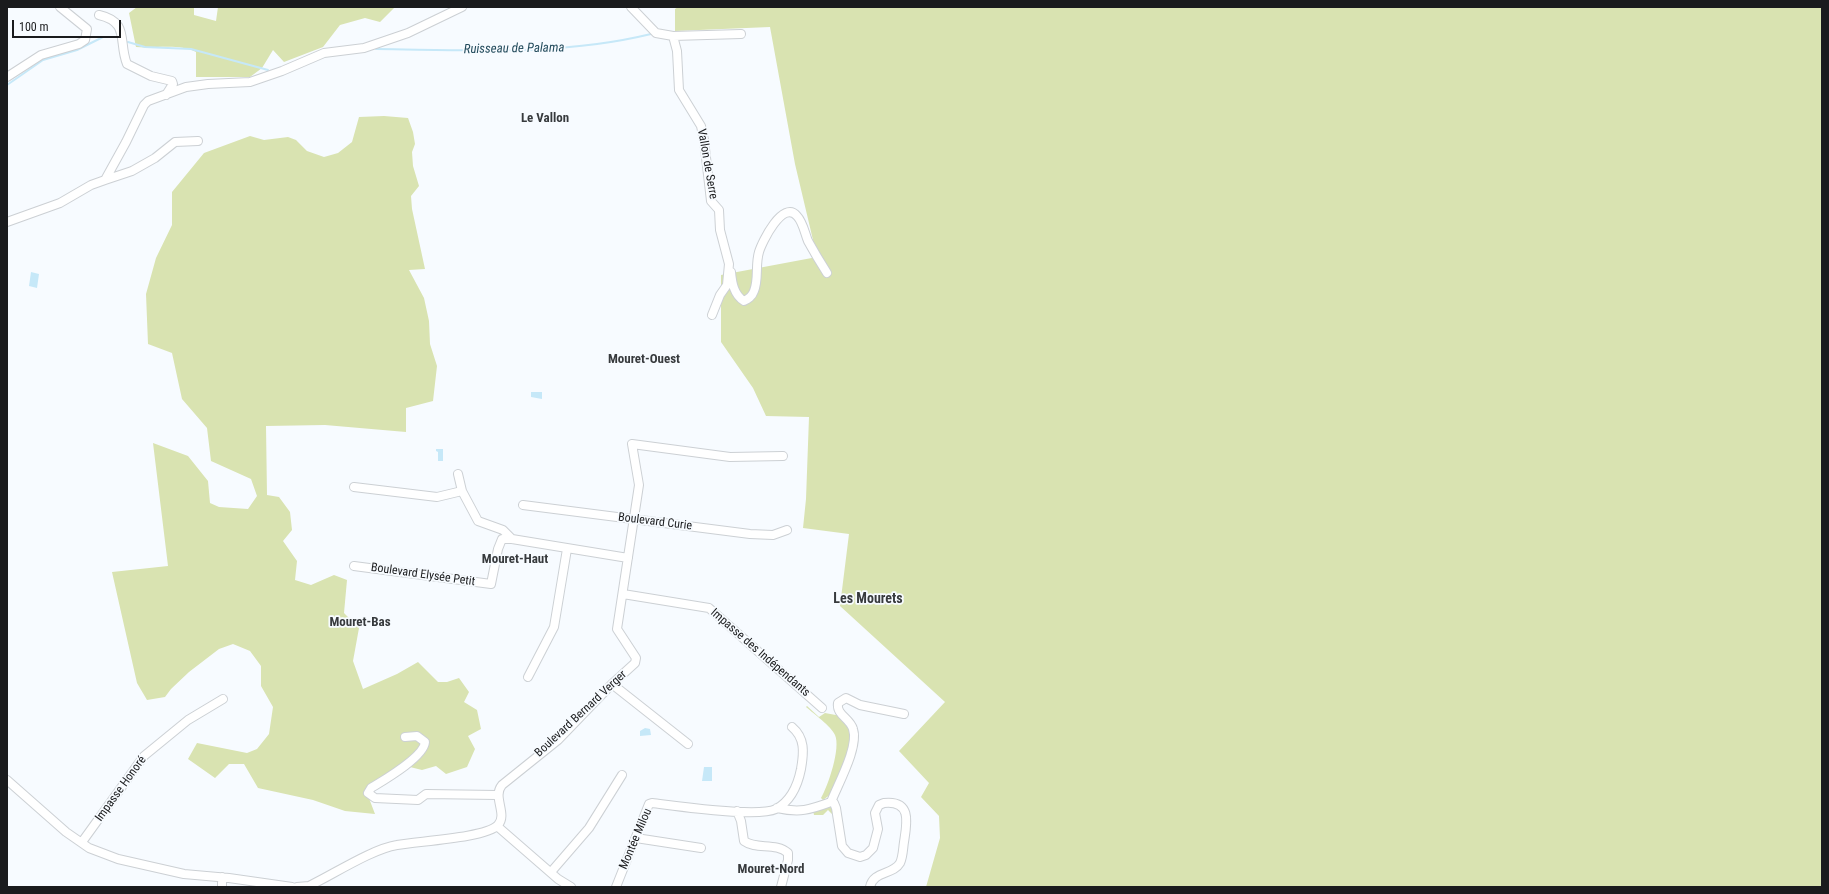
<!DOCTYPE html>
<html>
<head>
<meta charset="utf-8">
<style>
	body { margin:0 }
	#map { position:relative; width:1829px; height:894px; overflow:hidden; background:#f7fbff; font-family:"Roboto Condensed",sans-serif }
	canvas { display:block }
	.frame { position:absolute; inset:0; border:8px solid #1a1b1d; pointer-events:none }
	.scale { position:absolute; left:12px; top:20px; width:109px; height:18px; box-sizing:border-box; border:2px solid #1a1b1d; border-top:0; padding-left:5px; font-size:12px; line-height:14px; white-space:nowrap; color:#1a1b1d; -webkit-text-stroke:3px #f7fbff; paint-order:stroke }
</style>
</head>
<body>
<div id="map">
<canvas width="1829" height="894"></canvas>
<div class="frame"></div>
<div class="scale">100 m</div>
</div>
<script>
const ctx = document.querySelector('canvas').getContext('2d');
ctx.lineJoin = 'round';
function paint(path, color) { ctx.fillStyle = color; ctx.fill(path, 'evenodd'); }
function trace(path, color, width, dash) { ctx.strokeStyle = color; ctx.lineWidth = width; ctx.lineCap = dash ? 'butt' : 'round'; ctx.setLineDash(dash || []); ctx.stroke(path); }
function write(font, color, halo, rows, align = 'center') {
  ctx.font = font + ' "Roboto Condensed",sans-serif'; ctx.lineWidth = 3.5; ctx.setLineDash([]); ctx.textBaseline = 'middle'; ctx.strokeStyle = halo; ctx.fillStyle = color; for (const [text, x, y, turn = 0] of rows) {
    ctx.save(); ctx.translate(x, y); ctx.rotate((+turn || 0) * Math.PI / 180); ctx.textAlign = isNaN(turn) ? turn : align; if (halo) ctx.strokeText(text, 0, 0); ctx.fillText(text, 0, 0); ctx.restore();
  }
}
const green = new Path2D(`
	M137 7H194V15L216 21 218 7H395L380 22 365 18 340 25 323 47 284 62 273 50 262 68 250 77H196V52C178 43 155 49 136 47L129 13Z
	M678 7H1822V887H926L940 838 939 816 921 797 929 783 899 751 945 702 840 606 849 534 803 528 806 499 809 417 766 416 753 388 721 342V275L817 257 795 164 770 27 675 31V9Z
	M384 116 408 118 413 132 415 144 412 152 413 166 419 186 411 196 412 209 425 269 409 270 424 298 429 321 430 344 437 366 433 401 406 408V432L325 425 266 426 267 495 279 497 290 512 292 530 283 541 297 561 295 580 311 585 334 575 347 580 344 613 359 628 353 661 363 689 397 674 418 662 438 682H447L459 678 469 692 464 702 477 710 481 729 468 736 475 749 467 767 446 774 436 766 422 770 410 767 383 786 367 793 375 814 345 811 313 800 258 788 244 764H229L215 778 188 759 197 743 247 753 257 749 269 734 273 707 261 686V666L250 651 233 644 219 649 189 672 171 689 165 697 147 700 137 683 112 572 168 566 153 443 188 456 208 481 210 503 219 507 248 509 257 496 251 479 211 461 207 428 182 399 172 353 148 344 146 294 156 258 172 225V192L204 153 250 136 264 140 288 137 296 140 307 151 324 157 338 153 352 142 359 117Z
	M807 706 819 717 825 713 841 716 850 730 851 746 831 794 823 800 821 798C828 786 841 748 835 735 831 726 814 714 806 707Z
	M829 806 833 809V815L828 810 823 815H814L813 811Z`);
const water = new Path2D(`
	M31 272 39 274 37 288 29 286Z
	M531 392H542V399L531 397Z
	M436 449H443V461H438V452L436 451Z
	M645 728 650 729 651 735 640 736V731Z
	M704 767H712V781H702Z`);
const stream = new Path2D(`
	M128 42 145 47 191 49 268 70
	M376 49C468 50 561 56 651 34
	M7 85 43 60 77 50 103 37H116`);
const street = new Path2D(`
	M631 7 656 33 673 36 741 34
	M99 15C130 22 118 42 127 64L151 76 172 81 173 84 166 95
	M673 36 677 51 679 90 701 126 704 140 711 201 719 210 720 230 729 264 727 285 720 295 712 315
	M7 77 41 55 79 44 85 40 87 29 60 7
	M105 180 132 171 155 158 175 142 198 141
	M7 222 60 203 91 185 105 180 126 142 144 105 148 101 186 87 208 84 250 82 282 71 324 53 364 48 408 33 462 7
	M731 272C732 283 734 295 744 301 748 299 752 297 754 291 759 279 755 265 759 252 762 242 783 199 797 216 803 222 805 234 808 241 814 252 820 262 827 273
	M458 474 462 491
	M354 487 437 497 462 491 478 521 503 530 512 539
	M523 505 750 534 773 535 787 530
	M354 566 491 584 498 549 502 539H512L628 558
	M623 594 709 608 822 708
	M528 677 554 627 567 549
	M612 684 688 744
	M405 737 417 736 425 742C424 757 384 780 371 788L368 793 375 798 418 800 426 794 497 795
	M7 780 66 832 89 848 118 859 184 874 229 878 292 887
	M831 802C838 784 859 747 853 729 850 718 836 715 838 703L846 698 860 705 904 714
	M777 808C800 813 809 810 831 802L834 803 836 808 842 846 848 853 860 857 866 855 873 848 878 829 875 813 879 805 884 803C912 800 907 823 904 842 903 848 903 857 900 863 893 875 873 871 870 887
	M737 811 741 821 744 841C756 850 776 842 788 853V860L781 887
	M497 826 558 879 571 887
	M636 838 701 848
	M82 842 144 756 188 720 223 699
	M551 872 589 828 622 775
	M222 877V887
	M297 887 309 886C334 874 372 849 397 845 418 841 486 838 498 825 508 814 492 797 502 785L558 740 612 684 635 663 636 658 617 629 639 485 632 444 730 457 783 456
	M616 887 649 804 652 803C677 806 757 818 776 809 791 801 798 784 801 769 804 752 805 738 792 727`);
const streetNames = [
	["Vallon de Serre",707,164,80],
	["Boulevard Curie",655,522,7],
	["Boulevard Elysée Petit",423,575,8],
	["Impasse des Indépendants",760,653,41],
	["Boulevard Bernard Verger",581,714,-43],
	["Impasse Honoré",121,789,-54],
	["Montée Milou",636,839,-67]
];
const waterNames = [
	["Ruisseau de Palama",514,49,-1]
];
const neighbourhoodNames = [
	["Le Vallon",545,119],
	["Mouret-Ouest",644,360],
	["Mouret-Haut",515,560],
	["Mouret-Bas",360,623],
	["Mouret-Nord",771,870]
];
const quarterNames = [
	["Les Mourets",868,599]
];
paint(green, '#d9e3b1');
paint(water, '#c6e8f8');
trace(stream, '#c6e8f8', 2);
trace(street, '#ccd0d4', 10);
trace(street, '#fff', 8);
write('12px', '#1a1b1d', '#f7fbff', streetNames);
write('italic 13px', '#234b5c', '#f7fbff', waterNames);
write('bold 13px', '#373a3d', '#f7fbff', neighbourhoodNames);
write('bold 14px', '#373a3d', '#f7fbff', quarterNames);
</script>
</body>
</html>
